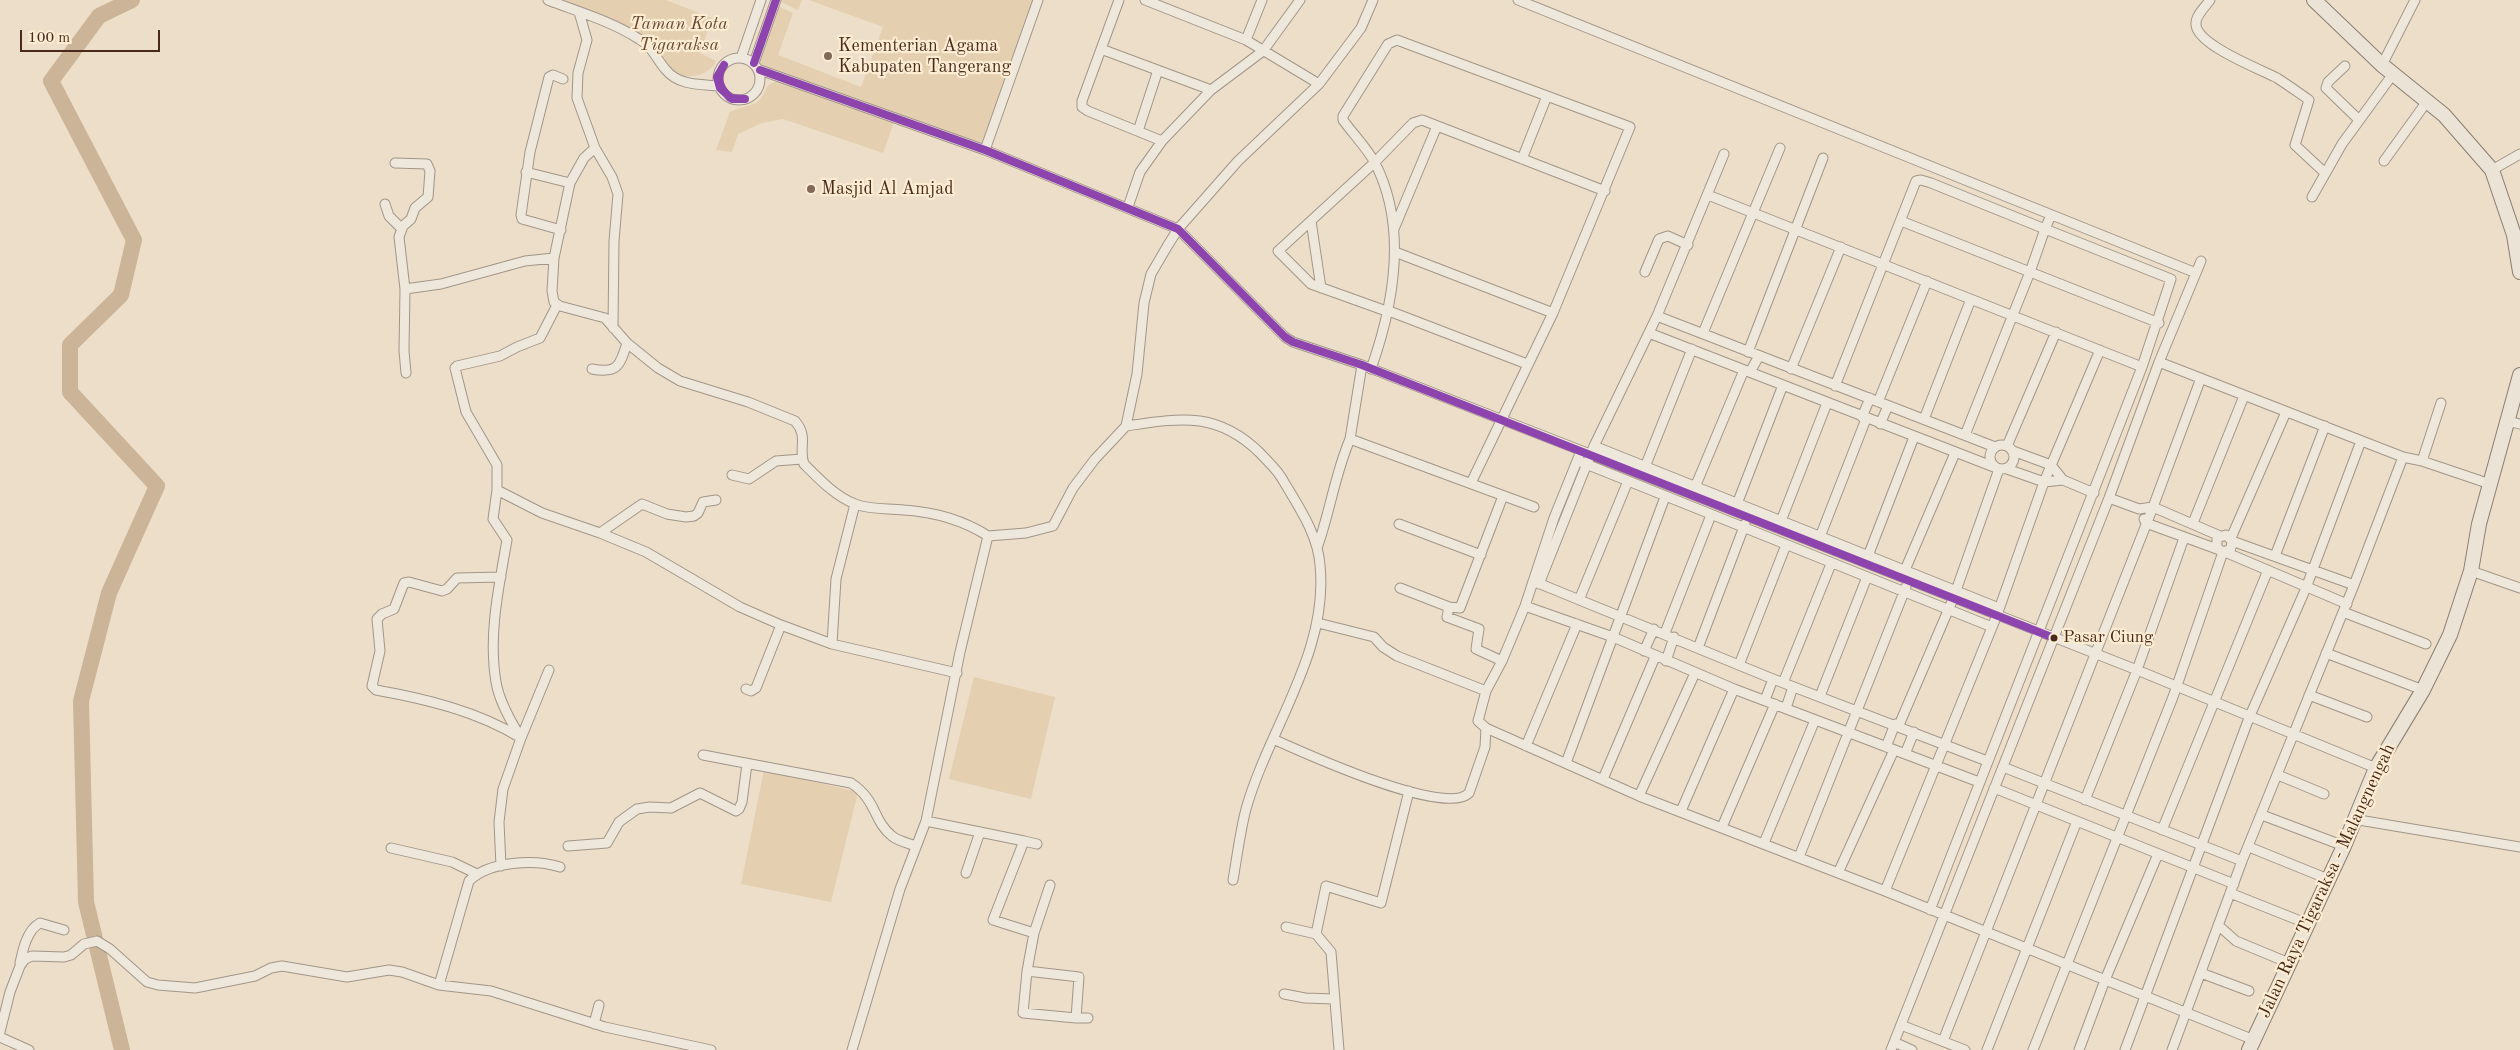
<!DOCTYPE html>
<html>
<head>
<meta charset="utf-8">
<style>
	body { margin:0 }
	#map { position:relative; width:2520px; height:1050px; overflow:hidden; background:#ecdec8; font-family:"Old Standard TT",serif }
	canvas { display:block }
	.scale { position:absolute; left:20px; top:30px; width:140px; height:22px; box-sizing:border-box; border:2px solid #49291c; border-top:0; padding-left:6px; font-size:15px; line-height:18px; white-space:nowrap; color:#49291c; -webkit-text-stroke:4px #fcecd2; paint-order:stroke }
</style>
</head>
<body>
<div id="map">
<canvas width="2520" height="1050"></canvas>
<div class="scale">100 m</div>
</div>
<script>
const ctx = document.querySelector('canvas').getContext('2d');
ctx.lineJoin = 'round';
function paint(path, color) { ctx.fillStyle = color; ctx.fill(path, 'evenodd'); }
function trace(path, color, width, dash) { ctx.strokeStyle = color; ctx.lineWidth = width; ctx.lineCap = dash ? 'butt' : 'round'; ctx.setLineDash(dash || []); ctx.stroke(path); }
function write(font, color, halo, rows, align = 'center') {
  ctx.font = font + ' "Old Standard TT",serif'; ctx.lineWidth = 4.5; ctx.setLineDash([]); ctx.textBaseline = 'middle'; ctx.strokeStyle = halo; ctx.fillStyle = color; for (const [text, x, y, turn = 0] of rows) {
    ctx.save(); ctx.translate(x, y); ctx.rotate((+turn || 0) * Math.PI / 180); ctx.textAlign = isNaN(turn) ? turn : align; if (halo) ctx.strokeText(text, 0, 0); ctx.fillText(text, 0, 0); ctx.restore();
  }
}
const green = new Path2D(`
	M564 0H666L712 18 700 53 716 61C711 73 693 79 680 75 666 70 664 52 653 44 627 24 594 12 564 0Z
	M777 0H802L798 10Z
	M809 0H1035L984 149 761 70 756 62 775 5 793 13 778 55 861 87 883 27Z
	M777 81 894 122 883 153 783 119 762 123 738 134 732 152 716 150 730 112C752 102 758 110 768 85Z
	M974 677 1055 697 1031 799 949 779Z
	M764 770 858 792 831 902 741 884Z`);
const river = new Path2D(`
	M122 1050 86 902 81 701 109 593 157 486 70 392V345L121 295 134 240 51 81 99 16 132 0`);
const minor = new Path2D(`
	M548 0C579 12 611 21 639 39 653 47 656 59 666 70 679 86 701 84 719 86
	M1119 0 1082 101V107L1088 111 1162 141
	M1145 0 1246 40 1319 84
	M1518 0 2196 273
	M2210 0C2206 6 2196 15 2196 23 2194 44 2260 69 2277 78 2288 85 2299 93 2309 100L2295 145 2325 173
	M579 12 587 40 578 73 577 98 595 148 612 177 618 194 614 241 613 328
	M1246 40 1262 0
	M1101 49 1211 90
	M718 79a21 21 0 1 1 42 0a21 21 0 1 1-42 0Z
	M741 58 761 0
	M754 63 776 0
	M2382 65 2415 0
	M2345 66 2328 82 2326 88 2359 120
	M760 70 985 150 1178 229 1285 337 1293 342 1362 365 1590 454 2137 670 2376 768
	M1138 131 1158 70
	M595 148 584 158 570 183 554 258 552 291 554 302 560 306 605 318 627 343 658 368 680 381 748 402 795 421C809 437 798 448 804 464 819 479 835 496 855 504 871 510 887 508 904 510 934 512 963 520 988 536L960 652 926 821 900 889 852 1050
	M985 150 1038 0
	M1522 159 1547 96
	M2384 161 2428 100
	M395 163 427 164 430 171 428 197 415 208 411 219 403 226 399 237 405 289 404 351 406 373
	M2492 170 2520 154
	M526 172 570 183
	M1708 195 2142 367
	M2312 197 2342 144 2393 74
	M385 204 389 216 402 229
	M1128 207 1140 172 1162 141 1211 90 1263 51 1300 0
	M1311 221 1321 288
	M1901 221 2159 323
	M1394 229 1437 126
	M561 230 522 219 521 215 530 152 549 77 553 75 563 79
	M1395 252 1553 313
	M1645 272 1659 239 1668 236 1688 245
	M405 289 441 284 525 261 554 258
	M557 305 540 338 517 347 500 356 457 366 455 368 466 412 497 465V490L542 513 600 533 646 552 740 607 781 625 832 644 957 673
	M1389 311 1527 364
	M1389 312 1311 284 1278 251 1375 162 1413 123 1422 120 1605 191
	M1657 316 1995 447
	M1649 333 1994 467
	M1703 333 1780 148
	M1748 352 1823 158
	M2159 362 2403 457 2354 585 2242 861 2172 1050
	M1362 365 1350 439 1534 507
	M592 369C617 374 620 366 627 343
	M1371 369C1394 304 1408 227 1375 163 1367 148 1353 134 1343 120V116L1388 44 1397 40 1630 127 1553 313 1471 483
	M1791 369 1841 247
	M1750 372 1759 356
	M1835 386 1916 181 1921 180 1931 183 2045 229 2051 215
	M1878 402 1927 281
	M1862 417 1870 398
	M1924 419 1971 299
	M2507 421 2520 424
	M1880 424 1888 406
	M1126 426C1181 418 1217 411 1260 453 1269 463 1278 470 1284 482 1299 507 1318 535 1320 565 1329 652 1269 728 1246 809 1240 832 1237 857 1233 880
	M1990 457a12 12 0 1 1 24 0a12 12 0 1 1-24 0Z
	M1594 446 1999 608
	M2007 446 2056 332
	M1581 451 1554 518 1525 606 1502 661 1486 691 1478 721 1486 728 1639 796 1885 891 2254 1040
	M2013 451 2051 465 2063 480
	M2403 457 2422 461 2490 484
	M2422 461 2441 403
	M1581 462 1992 627
	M2007 469 2044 482 2063 480 2094 493
	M1643 472 1692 349
	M732 475 749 479 776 461 802 459
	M497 490 493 519 507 540C499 586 488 635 496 682 499 701 511 722 521 738L549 670
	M1693 492 1744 370
	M2109 498 2139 509 2153 507 2220 536
	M1737 504 1783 385
	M2144 519 2146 523 2217 549
	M1781 521 1827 403
	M2193 523 2244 396
	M1399 524 1481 555
	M600 533 642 504 667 514 686 517 694 516 698 513 703 502 716 500
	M988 536 1026 533 1053 526 1073 488 1095 459 1126 426 1137 374 1144 303 1151 274 1168 245 1178 229 1238 161 1319 84 1361 28 1373 0
	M2231 538 2286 412
	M2232 541 2231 548 2225 552 2217 549V538L2226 535 2232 541 2354 585
	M1818 542 1866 419
	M1317 548C1330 512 1335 474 1350 439
	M2225 552 2347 604
	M1868 556 1914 437
	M2275 556 2325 426
	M1905 570 1955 453
	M2471 571 2520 588
	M501 577 457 578 447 589 442 591 409 582 404 583 394 609 382 614 377 619 380 651 372 686 376 690C426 699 477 711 521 738L503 789 499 822 501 866
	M1533 581 1773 679 1987 761
	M1539 584 1594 446 1657 316 1724 154
	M1400 588 1449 607 1460 608 1503 496
	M1579 600 1628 481
	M1525 606 1613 637 1734 689 1979 782
	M1449 607 1447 617 1479 629 1476 649 1502 661
	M2343 612 2426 644
	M1318 623 1374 637 1383 647 1397 656 1486 691
	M1665 633 1711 515
	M832 644 836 579 855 504
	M1698 648 1745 524
	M1644 651 1654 629
	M2326 653 2423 690
	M1666 661 1674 637
	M1739 665 1786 545
	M1783 683 1831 564
	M746 689 751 691 756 688 781 625
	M2309 695 2367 717
	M1820 696 1867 577
	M1765 700 1773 679
	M1786 708 1793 687
	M1899 725 1953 599 1999 469
	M1273 739C1302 752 1446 818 1469 793L1485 747 1486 728
	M1526 746 1577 624
	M1886 747 1895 724
	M1905 754 1914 732
	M703 755 851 783C877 800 873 821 892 836 898 841 908 843 915 846
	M1566 763 1665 497
	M2003 767 2242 861
	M2278 775 2324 794
	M1603 779 1655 657
	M1994 788 2234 884
	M1639 796 1695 673
	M2085 800 2137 670 2184 538
	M1681 811 1734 689
	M2262 815 2344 846
	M2353 819 2520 847
	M926 821 1024 841 993 920 1034 933 1027 971 1023 1013 1076 1018
	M1722 827 1775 704
	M2162 830 2268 570
	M1024 841 1037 844
	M1764 843 1815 720
	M568 846 607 843 619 822 637 809 650 807 671 808 700 793 736 811 739 809 742 802 747 764
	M2249 847 2328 879
	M391 848 452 862 477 874
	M1799 857 1906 587
	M966 873 980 832
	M1838 873 1894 750
	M1885 891 1997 615 2044 482 2100 350
	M2230 893 2308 924
	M1930 910 2142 367 2171 279 2045 229 2030 272 1965 435
	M2218 925 2236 941 2289 963
	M1286 927 1316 934 1331 952 1339 1050
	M1034 933 1050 885
	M1316 934 1326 886 1381 903 1409 791
	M20 963C23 949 27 930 40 923L64 930
	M1027 971 1079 977 1076 1018H1088
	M2201 973 2249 991
	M439 985 469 881C489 861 535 859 560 867
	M1284 994 1305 998 1334 999
	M594 1024 599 1005
	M1901 1025 1965 1050
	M0 1032 10 992 20 966 25 959 32 956 64 957 71 955 84 944 97 941 110 949 147 982 158 985 195 988 255 976 271 968 282 966 347 977 389 970 402 972 439 985 491 991 605 1027 711 1050
	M0 1037 29 1050
	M1943 1041 2153 507 2201 378
	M1894 1042 1912 1050
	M1891 1050 2109 498 2159 362 2201 261
	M1987 1050 2077 821
	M2033 1050 2173 697 2223 552
	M2079 1050 2105 980 2158 854
	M2125 1050 2249 718 2306 588 2361 441`);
const primary = new Path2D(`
	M2314 0 2382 65 2444 115 2492 170 2514 235 2520 272
	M2249 1050 2344 846 2376 768 2423 690 2450 635 2471 571 2479 524 2520 375`);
const bus1 = new Path2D(`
	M754 63 776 0
	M724 65C715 78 720 88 730 98L745 99
	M724 65 717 77 720 88 732 99H745
	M760 70 985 150 1178 229 1285 337 1293 342 1362 365 2054 638`);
const markers = [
	[828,56,5,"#826858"],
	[811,189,5,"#826858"],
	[2054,638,4.5,"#49291c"]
];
const busNames = [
	["Pasar Ciung",2063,638]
];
const parkNames = [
	["Taman Kota",679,24],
	["Tigaraksa",679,45]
];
const poiNames = [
	["Kementerian Agama",838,46],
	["Kabupaten Tangerang",838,67],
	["Masjid Al Amjad",821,189]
];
const streetNames = [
	["Jalan Raya Tigaraksa - Malangnengah",2327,881,-65]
];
paint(green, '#e4cfb1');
trace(river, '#ccb498', 16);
trace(minor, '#a29688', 11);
trace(primary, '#8a7e72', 16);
trace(minor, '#eee7dc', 9);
trace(primary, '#ebe3d6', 14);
trace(bus1, '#8e44ad', 8);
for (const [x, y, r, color] of markers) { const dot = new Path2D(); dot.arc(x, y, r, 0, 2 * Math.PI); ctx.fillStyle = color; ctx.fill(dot); trace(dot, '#fcecd2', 2); }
write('17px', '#49291c', '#fcecd2', busNames, 'left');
write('italic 18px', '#674836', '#fcecd2', parkNames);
write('18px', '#49291c', '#fcecd2', poiNames, 'left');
write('18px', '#49291c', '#fcecd2', streetNames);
</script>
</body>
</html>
